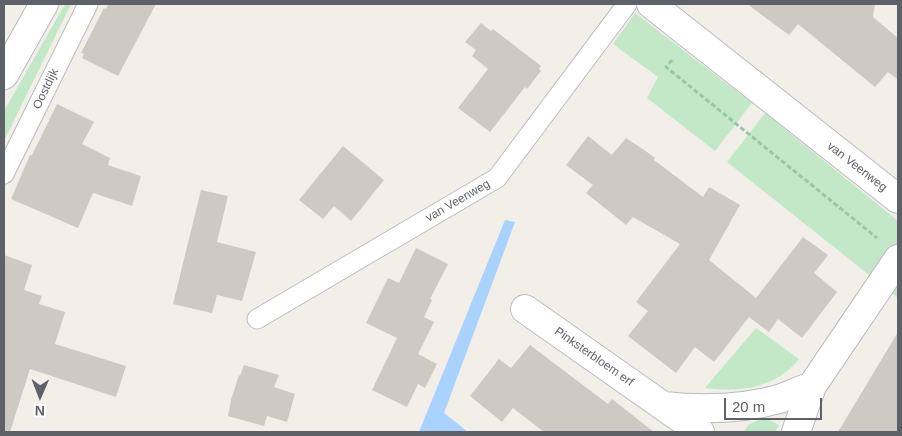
<!DOCTYPE html>
<html>
<head>
<meta charset="utf-8">
<style>
	body { margin:0 }
	#map { position:relative; width:902px; height:436px; overflow:hidden; background:#f1efe7; font-family:Helvetica,sans-serif }
	canvas { display:block }
	.frame { position:absolute; inset:0; border:5px solid #5e6167; pointer-events:none }
	.north { position:absolute; left:15px; top:371px; width:50px; height:50px; -webkit-text-stroke:4px #fff; paint-order:stroke; rotate:181deg; font-size:14px; font-weight:700; line-height:20px; text-align:center; color:#5e6167 }
	.north::after { content:''; display:block; margin:auto; width:18px; height:22px; background:#5e6167; clip-path:polygon(50% 0,100% 100%,50% 72%,0 100%) }
	.scale { position:absolute; left:724px; top:398px; width:98px; height:22px; box-sizing:border-box; border:2px solid #5e6167; border-top:0; padding-left:6px; font-size:15px; line-height:18px; white-space:nowrap; color:#5e6167; -webkit-text-stroke:4px #fff; paint-order:stroke }
</style>
</head>
<body>
<div id="map">
<canvas width="902" height="436"></canvas>
<div class="frame"></div>
<div class="north">N</div>
<div class="scale">20 m</div>
</div>
<script>
const ctx = document.querySelector('canvas').getContext('2d');
ctx.lineJoin = 'round';
function paint(path, color) { ctx.fillStyle = color; ctx.fill(path, 'evenodd'); }
function trace(path, color, width, dash) { ctx.strokeStyle = color; ctx.lineWidth = width; ctx.lineCap = dash ? 'butt' : 'round'; ctx.setLineDash(dash || []); ctx.stroke(path); }
function write(font, color, halo, rows, align = 'center') {
  ctx.font = font + ' Helvetica,sans-serif'; ctx.lineWidth = 4; ctx.setLineDash([]); ctx.textBaseline = 'middle'; ctx.strokeStyle = halo; ctx.fillStyle = color; for (const [text, x, y, turn = 0] of rows) {
    ctx.save(); ctx.translate(x, y); ctx.rotate((+turn || 0) * Math.PI / 180); ctx.textAlign = isNaN(turn) ? turn : align; if (halo) ctx.strokeText(text, 0, 0); ctx.fillText(text, 0, 0); ctx.restore();
  }
}
const green = new Path2D(`
	M65 4H71L4 141V111Z
	M635 13 752 103 715 151 647 98 658 77 613 44Z
	M765 113 898 221V298L727 162Z
	M756 328 799 359C776 388 739 393 705 388Z
	M764 417 779 425 775 432H744L748 425Z`);
const water = new Path2D(`
	M505 220 515 222 444 413 468 432H419Z`);
const building = new Path2D(`
	M109 4H156L118 76 82 58 84 54 81 53 104 8 106 9Z
	M747 4H875L873 17 898 38V80L888 72 875 87 798 24 789 35Z
	M481 23 491 31 493 29 541 66 539 69 541 71 527 89 525 87 490 132 458 108 488 69 472 56 476 50 465 42Z
	M57 104 94 122 82 144 110 158 108 165 141 176 132 206 93 193 78 228 11 199 30 155H32Z
	M588 136 612 155 626 138 647 152 655 158 654 160 703 197 709 187 740 205 709 260 756 298 803 237 828 255 814 273 837 292 802 338 778 319 769 332 749 317 714 362 695 347 676 373 628 336 648 311 636 302 680 244 633 217 626 225 586 193 593 185 566 165Z
	M343 146 384 180 351 221 334 206 323 219 299 200Z
	M201 190 228 196 217 242 256 252 242 301 217 295 212 313 173 304Z
	M416 248 448 264 430 299 432 300 424 317 434 322 418 354 437 364 425 388 418 384 407 407 372 390 397 338 366 323 388 278 399 283Z
	M4 255 32 265 24 290 42 296 39 304 65 312 55 344 126 366 116 397 30 369 10 432H4Z
	M898 332V432H838Z
	M530 345 608 404 612 399 654 432H544L513 408 502 422 470 396 499 359 511 368Z
	M244 365 279 375 274 387 295 394 287 422 267 416 264 426 228 416 231 400 239 375 240 376Z`);
const path = new Path2D(`
	M672 60 666 67 877 238`);
const lane = new Path2D(`
	M4 174 88 4
	M257 319 497 178 627 4`);
const street = new Path2D(`
	M651 4 898 199
	M4 75 44 4
	M525 309 700 432
	M663 406C701 410 743 409 779 399 790 395 801 390 812 386
	M796 432 812 386 898 259`);
const streetNames = [
	["Oostdijk",46,89,-64],
	["van Veenweg",857,167,38],
	["van Veenweg",458,201,-30],
	["Pinksterbloem erf",594,357,35]
];
paint(green, '#c3e8c7');
paint(water, '#a9d2ff');
paint(building, '#cccac3');
trace(lane, '#b9bbc0', 21);
trace(street, '#b9bbc0', 30);
trace(path, '#9ac7ab', 3, [5, 2.5]);
trace(lane, '#fff', 19);
trace(street, '#fff', 28);
write('12px', '#5e6167', '#fff', streetNames);
</script>
</body>
</html>
